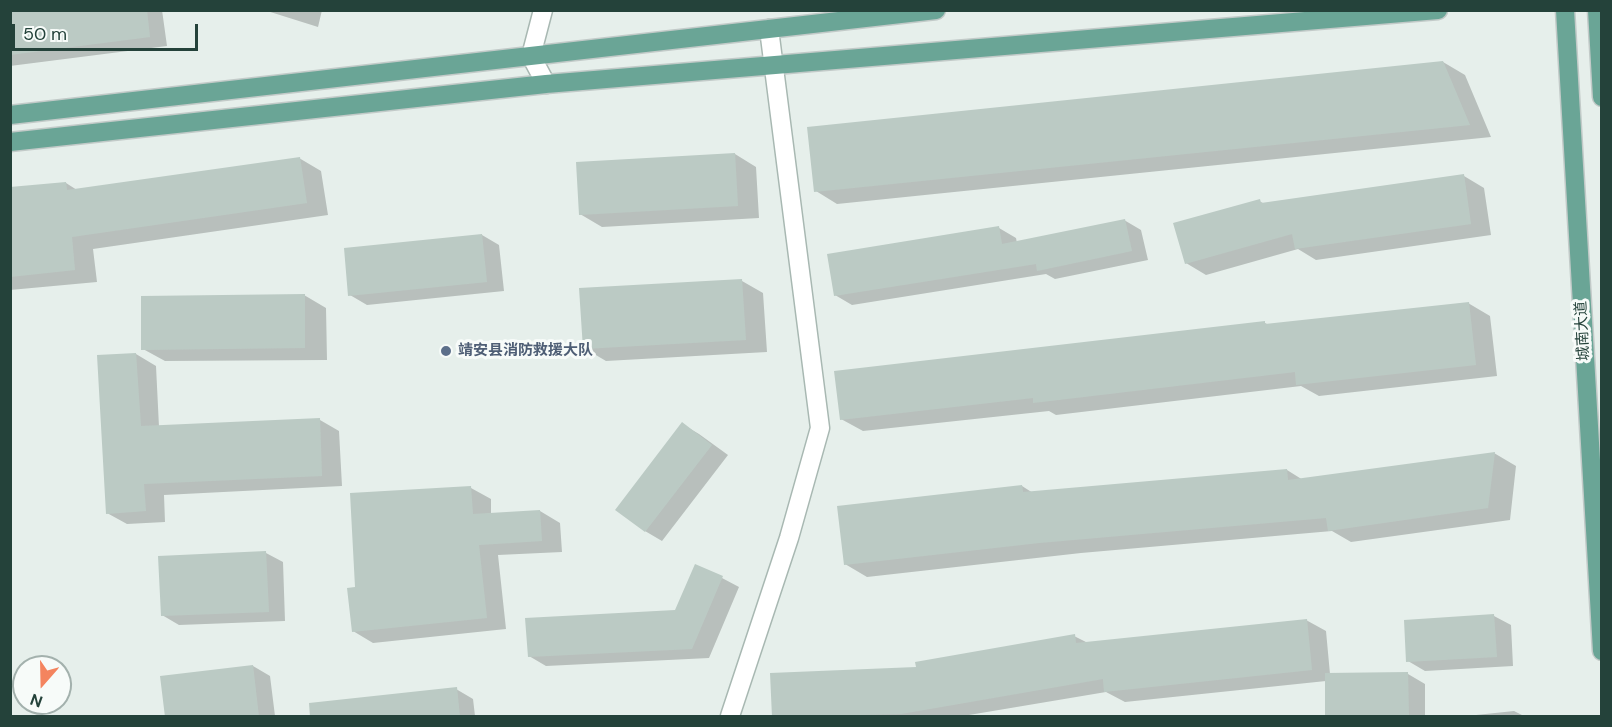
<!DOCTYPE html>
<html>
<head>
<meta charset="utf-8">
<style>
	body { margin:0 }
	#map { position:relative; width:1612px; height:727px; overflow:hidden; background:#e6efeb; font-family:"DM Sans",sans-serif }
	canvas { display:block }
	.frame { position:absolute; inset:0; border:12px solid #24423a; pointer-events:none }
	.north { position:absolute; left:12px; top:655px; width:60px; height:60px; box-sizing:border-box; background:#f7fbf9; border:2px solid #a3b1ad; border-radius:50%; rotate:200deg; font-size:16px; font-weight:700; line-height:24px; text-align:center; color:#24423a }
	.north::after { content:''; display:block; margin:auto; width:21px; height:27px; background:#f4845f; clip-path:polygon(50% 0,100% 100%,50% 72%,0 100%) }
	.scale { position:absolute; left:12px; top:24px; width:186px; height:27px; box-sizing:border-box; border:3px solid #24423a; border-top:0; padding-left:8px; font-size:18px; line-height:21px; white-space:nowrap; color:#24423a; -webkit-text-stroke:4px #f7fbf9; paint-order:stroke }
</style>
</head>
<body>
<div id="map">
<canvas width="1612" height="727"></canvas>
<div class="frame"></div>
<div class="north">N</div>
<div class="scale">50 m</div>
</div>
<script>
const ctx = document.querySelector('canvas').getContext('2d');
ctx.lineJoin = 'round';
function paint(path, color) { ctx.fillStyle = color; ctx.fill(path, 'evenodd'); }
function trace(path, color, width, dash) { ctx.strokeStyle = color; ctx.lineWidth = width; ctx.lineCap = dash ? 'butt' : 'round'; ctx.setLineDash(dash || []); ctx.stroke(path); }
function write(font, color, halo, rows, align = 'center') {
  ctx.font = font + ' "DM Sans","Noto Sans SC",sans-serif'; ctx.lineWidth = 6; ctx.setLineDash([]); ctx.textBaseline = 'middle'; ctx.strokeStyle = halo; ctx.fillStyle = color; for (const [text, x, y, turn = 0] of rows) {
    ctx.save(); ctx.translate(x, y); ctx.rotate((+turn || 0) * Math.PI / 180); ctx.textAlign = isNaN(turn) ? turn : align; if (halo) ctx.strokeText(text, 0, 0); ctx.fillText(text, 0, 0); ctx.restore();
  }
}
const shadow = new Path2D(`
	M10 10H162L167 46 10 66Z
	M264 10H322L318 27Z
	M1443 62 1465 75 1491 137 837 204 816 191Z
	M735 154 756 167 759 218 602 227 580 214Z
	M299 158 321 171 328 215 93 249 97 282 10 290V189L66 183 77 190Z
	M1464 176 1484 188 1491 235 1316 260 1298 249 1206 275 1186 263 1259 201 1265 204Z
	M1124 220 1141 230 1148 260 1055 279 1046 274 852 305 835 295 999 228 1016 238 1017 243Z
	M482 235 499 245 504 291 367 305 350 295Z
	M742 281 763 293 767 352 606 361 584 348Z
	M304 295 326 308 327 360 165 361 143 349Z
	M1468 303 1490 316 1497 376 1319 396 1301 386 1056 415 1049 411 863 431 841 419 1265 323 1269 325Z
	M136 354 156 366 159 427 320 420 339 431 342 486 164 495 165 522 127 524 107 513Z
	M682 424 699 434 728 455 662 541 645 531Z
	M1494 453 1516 466 1510 520 1351 542 1332 531 1081 553 867 577 845 564 1022 486 1033 493 1287 470 1303 480Z
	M471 488 491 499V514L540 511 560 523 562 552 498 555 506 629 373 643 353 631Z
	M266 553 283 562 285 621 179 625 162 615Z
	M722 578 739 587 709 658 546 666 529 656 676 612Z
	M1494 616 1511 625 1513 666 1425 671 1408 661Z
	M1306 620 1326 631 1330 674H1408L1425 684V716H1326V681L1125 702 1106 692 963 716H774L918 669 1074 636 1088 643Z
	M253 666 270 676 275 716H167Z
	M456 689 473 699 475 716H330Z
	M1514 711 1524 716H1476V715Z`);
const building = new Path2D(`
	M10 10H147L150 37 10 55Z
	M1443 61 1470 125 814 192 807 127Z
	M735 153 738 206 579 215 576 162Z
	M300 157 307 203 72 237 75 270 10 277V187L66 182 67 190Z
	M1464 174 1471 224 1295 249 1292 234 1185 264 1173 223 1260 199 1261 203Z
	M1125 219 1132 251 1037 271 1036 264 834 296 827 254 999 226 1002 244Z
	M482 234 487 282 348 296 344 248Z
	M742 279 746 340 583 349 579 288Z
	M305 294V348L141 350V296Z
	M1469 302 1476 365 1296 385 1295 372 1033 403V398L840 420 834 371 1265 321V324Z
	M136 353 141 426 320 418 322 476 144 484 146 511 106 514 97 355Z
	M682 422 712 445 645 532 615 510Z
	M1495 452 1488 508 1328 531 1326 518 1039 543 844 565 837 506 1022 485 1023 492 1287 469 1288 480Z
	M471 486 473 514 540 510 542 541 479 545 487 618 352 632 347 588 355 587 350 493Z
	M266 551 269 612 161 616 158 556Z
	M695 564 723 576 692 649 528 657 525 618 675 610Z
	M1494 614 1497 657 1406 662 1404 620Z
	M1307 619 1312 670 1104 692 1103 679 901 714 772 717 770 673 916 667 915 662 1075 634 1076 643Z
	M253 665 259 717H165L160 676Z
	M1408 672 1409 717H1325V673Z
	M457 687 460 717H310L309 703Z`);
const minor = new Path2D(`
	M543 10 531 56 546 84
	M730 716 789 538 820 428 769 29`);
const major = new Path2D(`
	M1565 10 1602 651
	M1597 10 1602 97
	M10 115 936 10
	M10 142 546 84 1438 10`);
const markers = [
	[446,351,6,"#5c6f8a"]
];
const streetNames = [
	["城南大道",1583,331,-93]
];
const serviceNames = [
	["靖安县消防救援大队",458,351]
];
paint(shadow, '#0003');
paint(building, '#bbcac4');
trace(minor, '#a8b8b2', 21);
trace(major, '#c2cac8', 21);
trace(minor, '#fff', 18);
trace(major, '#6aa596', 18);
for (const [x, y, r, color] of markers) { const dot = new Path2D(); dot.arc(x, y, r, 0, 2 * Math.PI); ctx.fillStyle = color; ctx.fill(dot); trace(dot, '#f7fbf9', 2); }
write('15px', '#24423a', '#f7fbf9', streetNames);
write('bold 15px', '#4e5e75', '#f7fbf9', serviceNames, 'left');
</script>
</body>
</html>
